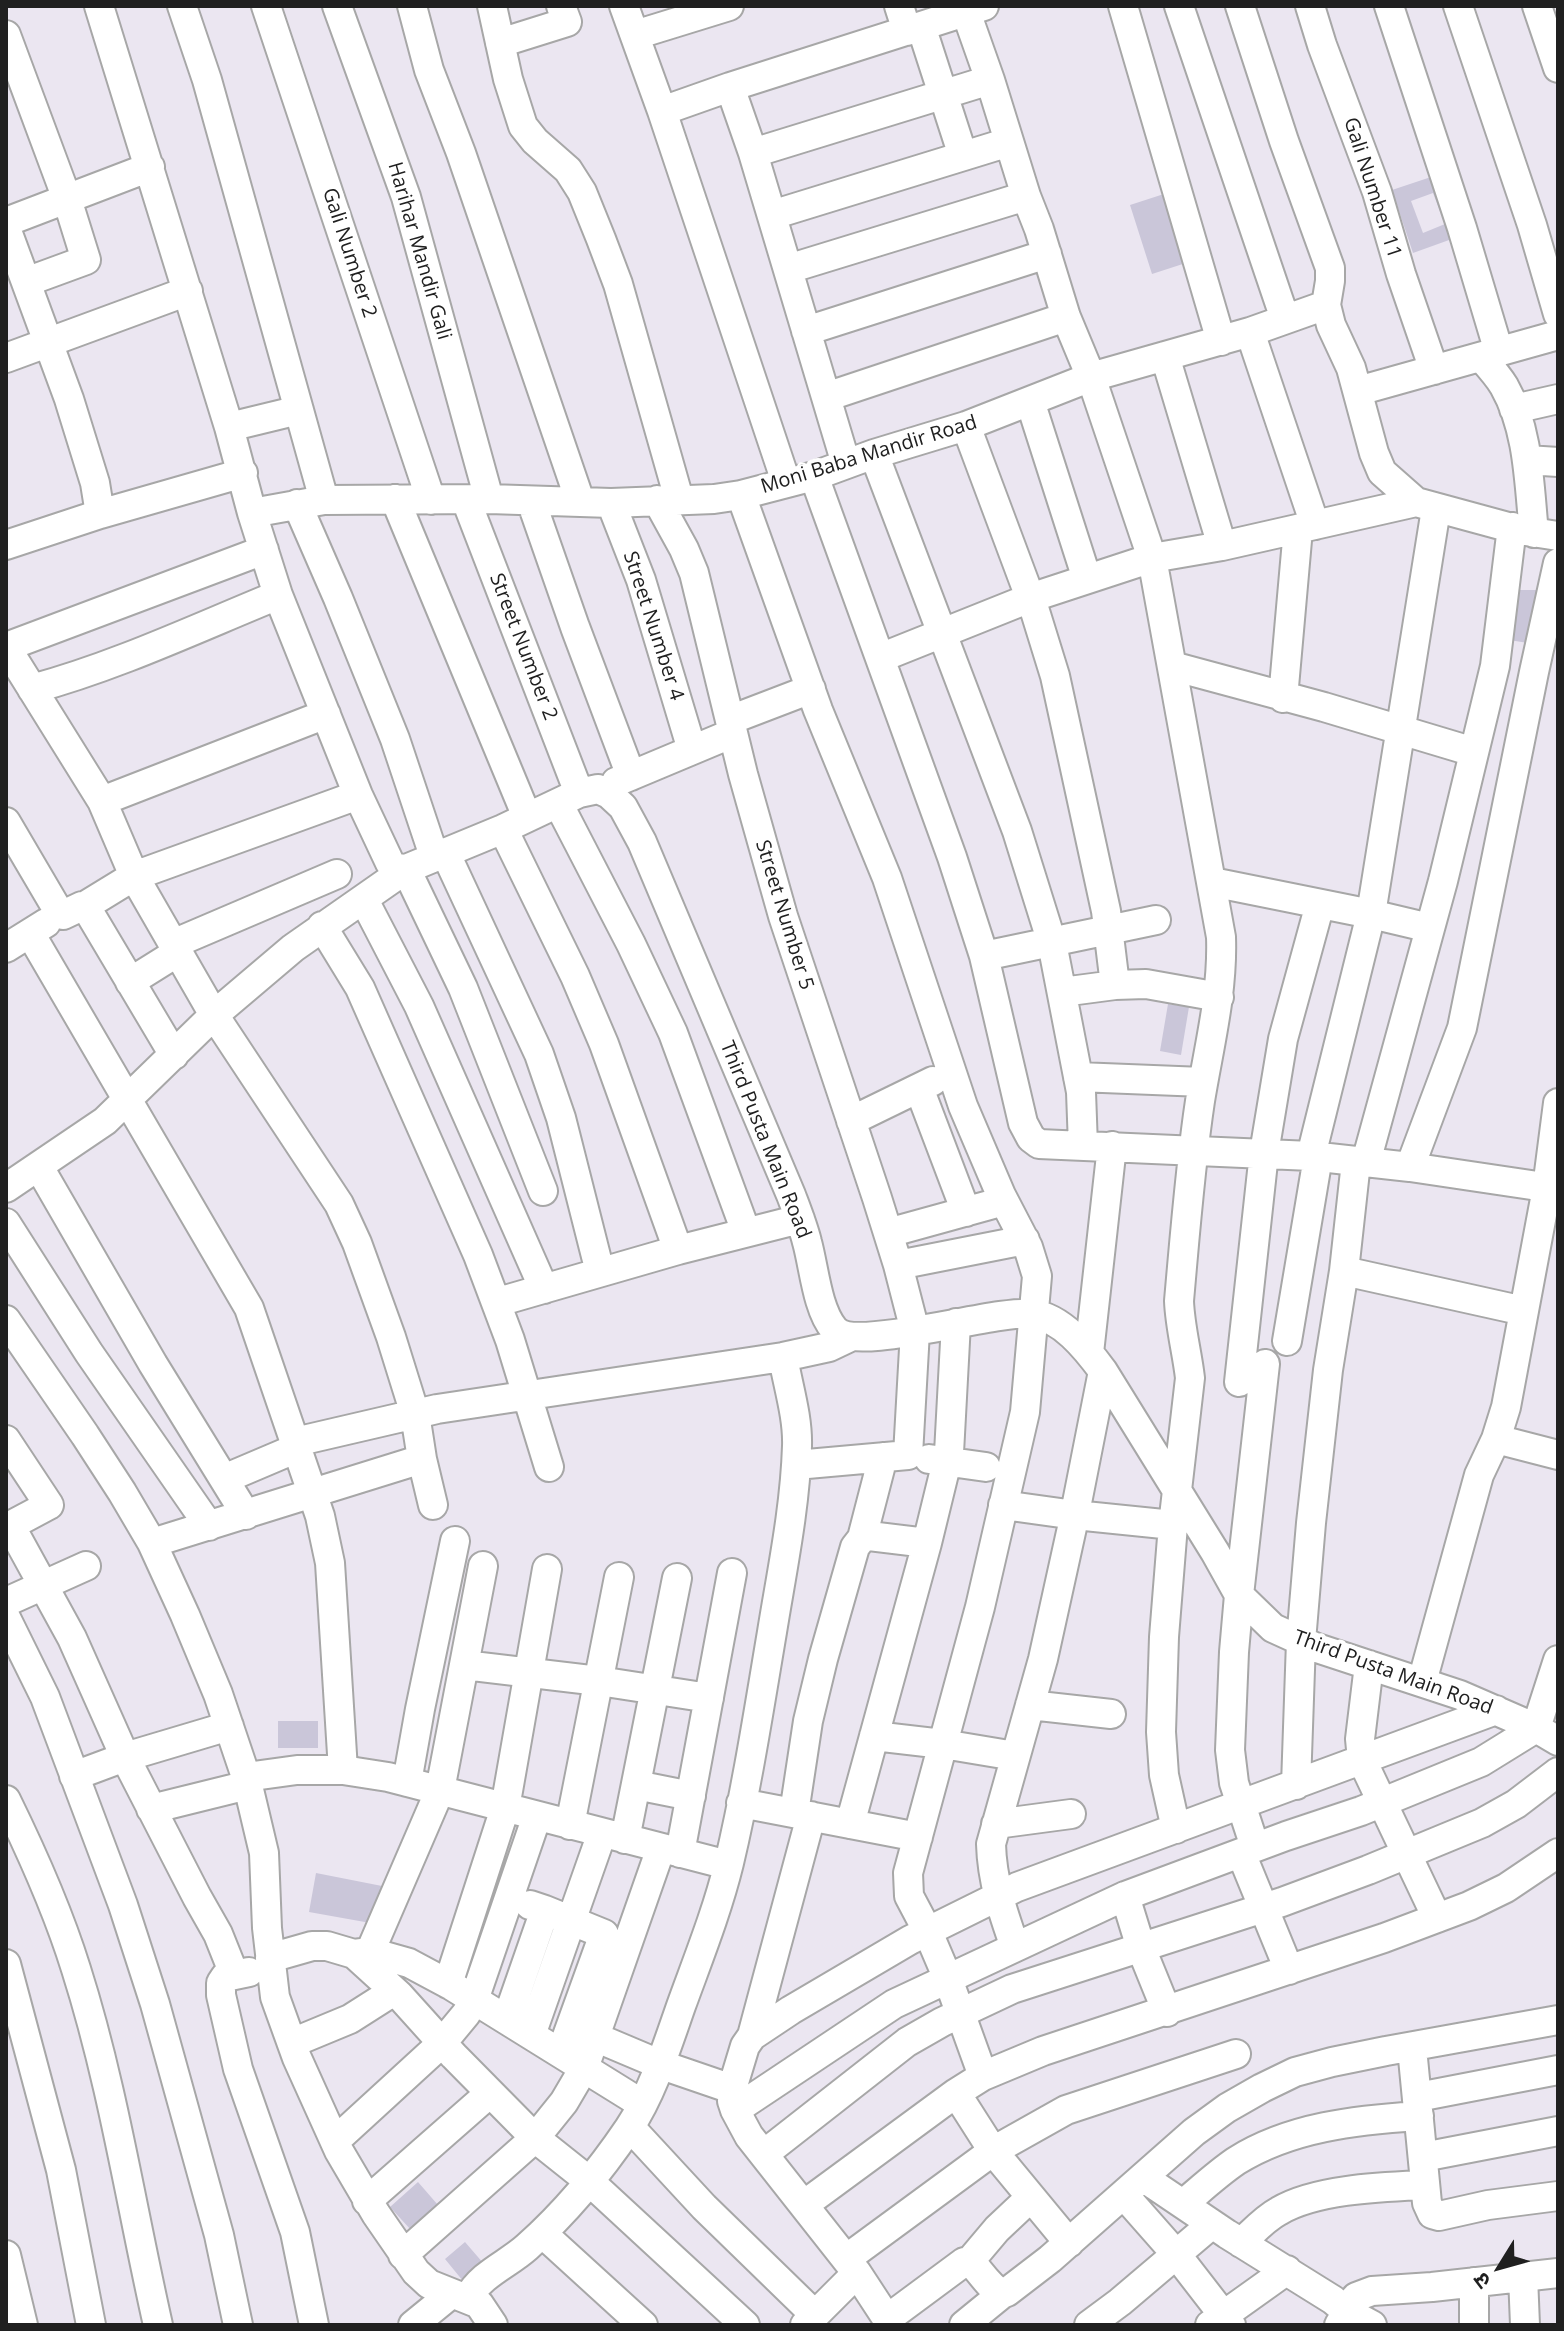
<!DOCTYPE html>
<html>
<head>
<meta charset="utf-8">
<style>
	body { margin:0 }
	#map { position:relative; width:1564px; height:2331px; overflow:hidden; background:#ebe6f1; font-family:"Open Sans","Noto Sans Devanagari",sans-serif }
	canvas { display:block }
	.frame { position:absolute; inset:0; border:8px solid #202020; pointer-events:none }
	.north { position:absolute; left:1460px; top:2227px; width:80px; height:80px; -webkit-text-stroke:6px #fff; paint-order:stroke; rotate:233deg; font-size:22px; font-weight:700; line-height:32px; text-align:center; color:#202020 }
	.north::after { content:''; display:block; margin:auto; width:28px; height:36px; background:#202020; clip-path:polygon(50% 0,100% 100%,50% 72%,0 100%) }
</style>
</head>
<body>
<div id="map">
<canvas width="1564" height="2331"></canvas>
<div class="frame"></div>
<div class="north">उ</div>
</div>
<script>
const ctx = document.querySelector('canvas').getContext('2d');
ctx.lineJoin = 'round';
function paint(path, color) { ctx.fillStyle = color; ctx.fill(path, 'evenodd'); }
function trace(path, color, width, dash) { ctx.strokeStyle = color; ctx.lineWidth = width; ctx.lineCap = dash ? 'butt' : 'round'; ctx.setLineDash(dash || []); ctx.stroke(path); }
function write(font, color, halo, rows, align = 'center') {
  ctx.font = font + ' "Open Sans",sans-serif'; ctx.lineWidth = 8; ctx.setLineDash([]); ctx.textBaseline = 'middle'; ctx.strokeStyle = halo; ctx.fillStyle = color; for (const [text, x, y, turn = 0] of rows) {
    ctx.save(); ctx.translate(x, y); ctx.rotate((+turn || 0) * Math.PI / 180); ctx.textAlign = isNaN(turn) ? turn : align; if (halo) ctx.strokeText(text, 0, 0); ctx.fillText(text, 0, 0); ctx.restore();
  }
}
const building = new Path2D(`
	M1443 173 1463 235 1413 253 1392 190ZM1433 193 1445 224 1423 233 1411 201Z
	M1167 193 1189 262 1152 274 1130 205Z
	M1515 590H1542L1534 644 1503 639Z
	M1168 1004 1189 1007 1181 1055 1160 1051Z
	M278 1721H318V1748H278Z
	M316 1873 382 1886 376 1924 309 1912Z
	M418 2182 438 2205 411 2230 390 2207Z
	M465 2242 484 2264 463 2281 445 2259Z`);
const minor = new Path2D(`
	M99 6 229 427 252 513 278 595 358 795 390 863 396 868 406 869
	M182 6 207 80 324 500
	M266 6 431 500
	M337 6 406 197 489 499
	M412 6 429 70 461 153 580 501
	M492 6 508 79 523 126 535 141 568 170 582 192 601 239 618 284 679 499
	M624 6 662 111 786 482
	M899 6 907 31
	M1123 6 1221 341
	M1179 6 1285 319
	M1240 6 1284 141 1330 268V281L1326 305 1331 325 1351 368 1374 453 1382 472 1416 502 1519 530 1558 536
	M1310 6 1322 45 1377 192 1401 274 1434 370
	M1389 6 1462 228 1499 352
	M1458 6 1532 225 1558 314
	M1537 6 1558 68
	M966 12 990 80 1026 196 1039 229 1066 317 1091 377 1152 558 1221 937C1223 993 1209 1046 1200 1101 1190 1167 1185 1234 1179 1301 1180 1327 1187 1352 1190 1378L1173 1525 1164 1637 1161 1732 1164 1775 1176 1829
	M921 26 963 156
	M6 35 67 199 86 260 26 282
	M635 35 729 6
	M500 43 567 22 561 6
	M730 87 753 153 846 464
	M662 111 730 87 984 6
	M753 153 990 80
	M772 215 1009 142
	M6 222 150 167
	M6 228 69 399 95 483 100 514
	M788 269 1026 196
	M806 331 1047 254
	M1250 332 1315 525
	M1165 356 1222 546
	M1481 357C1489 366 1498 376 1504 386 1529 430 1529 484 1534 533
	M6 358 188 291
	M1358 391 1558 335
	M826 397 1066 317
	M1030 401 1087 579
	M1514 409 1558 399
	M966 426 1034 608 1055 676 1106 911 1115 985
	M229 427 299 410
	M874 454 1017 831 1052 943 1081 1092 1083 1146
	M1527 460 1558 462
	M814 476 952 857 984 956 1023 1123 1031 1138 1039 1144 1311 1156 1410 1167 1558 1189
	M741 495 818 710 887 878 963 1106 1001 1195 1028 1247 1037 1276 1025 1412 980 1607 908 1873 909 1896 928 1932 948 1979 983 2076
	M395 499 527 817
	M466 500 579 793
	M657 500 684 549 694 573 743 774 783 916 877 1198 898 1265 915 1331 908 1455 796 1465
	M531 501 575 627 631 776
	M611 503 641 580 692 750
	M297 504 338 598 395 739 434 856
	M252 513 324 500 489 499 611 503 714 499 741 495 814 476 874 454 966 426 1091 377 1250 332 1326 305
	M6 545 100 514 243 473
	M880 658 1030 598 1152 558 1222 546 1416 502
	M1172 666 1324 707 1474 752
	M32 689C117 666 197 628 278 595
	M1283 698 1298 529
	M730 720 811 689
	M616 782 733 733
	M102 801 326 714
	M558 803 631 944 673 1033 746 1232
	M6 822 60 914 63 915 82 906 86 907 174 1055
	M503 829 575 976 604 1044 678 1250
	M445 852 539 1054 561 1118 600 1272
	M406 869 463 988 543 1191
	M1212 882 1371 914 1430 928
	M364 900 419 1006 544 1289
	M85 906 134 876 358 795
	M322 926 360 988 478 1255 510 1340 549 1467
	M30 933 249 1308 320 1516 330 1563 343 1770
	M173 944 337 874
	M6 948 46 923
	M984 956 1156 920
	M130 982 178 952
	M1062 992 1115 985 1146 984 1219 997
	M1078 1077 1203 1082
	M919 1088 966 1212
	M851 1121 933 1081
	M1311 1156 1371 914 1436 509
	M1366 1162 1443 881 1495 666 1512 527
	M39 1167 153 1364 246 1515
	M1410 1167 1462 1028 1534 672 1558 563
	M6 1188 105 1121 214 1015 293 948 406 869 503 829 579 793 598 789 609 794 623 807 642 842 791 1195C797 1211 803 1226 807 1242 814 1267 817 1309 834 1329 855 1354 995 1309 1033 1314 1062 1318 1086 1348 1103 1371L1215 1552 1239 1595 1273 1628 1317 1648 1460 1695 1536 1728 1558 1741
	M6 1223 89 1353 209 1526
	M888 1233 1004 1201
	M898 1265 1025 1240
	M1344 1271 1524 1311
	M498 1302 678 1250 800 1219
	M6 1320 85 1435 122 1492 152 1543 185 1615 218 1694 246 1777 264 1853 267 1928 275 1997 297 2058 339 2151 376 2214 416 2272 429 2284 479 2304 493 2325
	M1287 1341 1318 1157
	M1089 1353 1112 1146
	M1239 1382 1264 1153 1283 1039 1320 904
	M1496 1439 1558 1455
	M6 1440 49 1505 6 1528
	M295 1442 437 1409 783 1357 829 1347 850 1337
	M422 1459 433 1505
	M929 1459 986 1467
	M224 1479 297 1448
	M1003 1505 1075 1515 1173 1525
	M10 1525 72 1638 125 1757 197 1897 218 1934 234 1974
	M862 1538 883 1457
	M152 1543 422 1459 415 1414 391 1337 357 1243 339 1204 214 1015 134 876 102 801 6 647 264 550
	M6 1602 86 1566
	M6 1618 45 1697 123 1905 155 2004 219 2235 238 2325
	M464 1665 599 1681 709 1698
	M1369 1665 1360 1739 1362 1760 1437 1918
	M1422 1682 1479 1475 1496 1439 1506 1407 1547 1188 1558 1103
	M1030 1705 1111 1714
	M874 1736 943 1744 1015 1756
	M74 1776 125 1757 229 1726
	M246 1777 297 1770H343L388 1777 728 1865
	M407 1782 420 1709 455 1541
	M636 1785 691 1796
	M1296 1785 1301 1641 1311 1523 1328 1370 1344 1271 1356 1162
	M6 1800C33 1855 58 1911 76 1969 113 2085 131 2206 158 2325
	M741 1803 918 1837
	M151 1809 248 1785
	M794 1813 808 1721 823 1659 855 1547 862 1538 869 1536 927 1543
	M850 1824 927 1543 949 1453 956 1323
	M996 1824 1071 1814
	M570 1825 619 1577
	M625 1839 677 1578
	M1255 1847 1234 1783 1230 1750 1234 1652 1239 1595 1265 1364
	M680 1853 732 1573
	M1241 1853 1289 1970
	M1125 1896 1141 1948 1167 2012
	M545 1910 604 1934 561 2053
	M1015 1947C1003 1913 992 1881 991 1844L1043 1659 1073 1523 1103 1371
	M370 1952 440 1790 483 1566
	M354 1954 370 1952 409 1963 452 1986 642 2104
	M270 1958 312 1946H327L354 1954 399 1995 454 2056 535 2138 589 2181 745 2325
	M6 1964 61 2170 91 2325
	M249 1972 225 1977 221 1983V1995L238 2069 295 2232 314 2325
	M448 1984 505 1808 547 1569
	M507 2019 545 1910 530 1905
	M531 2035 602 1833
	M752 2036 811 1816
	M595 2037 659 2064 732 2089
	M292 2043 350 2019 394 1991
	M1412 2048 1427 2203 1432 2214 1439 2216 1488 2205 1558 2196
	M956 2093 993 2151 1069 2243
	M1418 2097 1558 2070
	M735 2110 894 2004 1125 1896 1286 1836 1361 1811 1481 1762 1536 1728 1558 1660
	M630 2127 704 2207 814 2314
	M335 2141 442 2043 466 2014 474 2000 537 1816
	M764 2154 907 2042 942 2022 1012 1989 1282 1902 1368 1870 1482 1823 1516 1804 1558 1772
	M1423 2157 1558 2131
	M1144 2178 1227 2234 1333 2300 1346 2311 1372 2325
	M1124 2195 1176 2254 1231 2325
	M367 2201 490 2093
	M805 2204 956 2093 983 2076 1043 2051 1384 1938 1469 1906 1506 1888 1558 1853
	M1183 2204C1201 2189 1217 2174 1236 2161 1290 2127 1356 2120 1419 2116
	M542 2233 643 2325
	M1241 2243C1253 2232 1264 2219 1279 2211 1316 2189 1382 2187 1425 2185
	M6 2255 23 2325
	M403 2255 535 2138 564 2102 584 2068 661 1848
	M846 2259 993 2151 1066 2110 1236 2054
	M970 2261 997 2229 1031 2197
	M1523 2276 1525 2325
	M468 2298C482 2273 507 2265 527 2247 565 2213 600 2171 629 2128 652 2094 667 2046 681 2006 698 1959 717 1912 729 1863 747 1787 759 1709 772 1632 782 1570 795 1509 797 1446 798 1417 788 1386 783 1357
	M887 2319 964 2262 970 2261C980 2271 989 2287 1002 2294L1007 2292 1050 2259 1194 2132 1227 2108 1262 2088 1295 2072 1332 2062 1386 2051 1558 2020
	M413 2325 451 2294
	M805 2325 857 2273
	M891 2325 857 2273 749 2136 735 2110 732 2101V2089L745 2046 752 2036 791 2010 910 1940 1017 1887 1496 1710
	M964 2325 1002 2294
	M1089 2325 1120 2302 1212 2224
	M1210 2325 1287 2270
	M1339 2325 1356 2297 1372 2291 1432 2287 1558 2273
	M1474 2325V2282`);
const streetNames = [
	["Gali Number 11",1372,188,72],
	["Harihar Mandir Gali",419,251,74],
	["Gali Number 2",349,253,72],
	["Moni Baba Mandir Road",869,455,-17],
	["Street Number 4",653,626,72],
	["Street Number 2",523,647,69],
	["Street Number 5",784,915,73],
	["Third Pusta Main Road",765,1140,68],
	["Third Pusta Main Road",1393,1673,20]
];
paint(building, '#cac6d9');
trace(minor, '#a7a7a7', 32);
trace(minor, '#fff', 28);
write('20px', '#202020', '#fff', streetNames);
</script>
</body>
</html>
